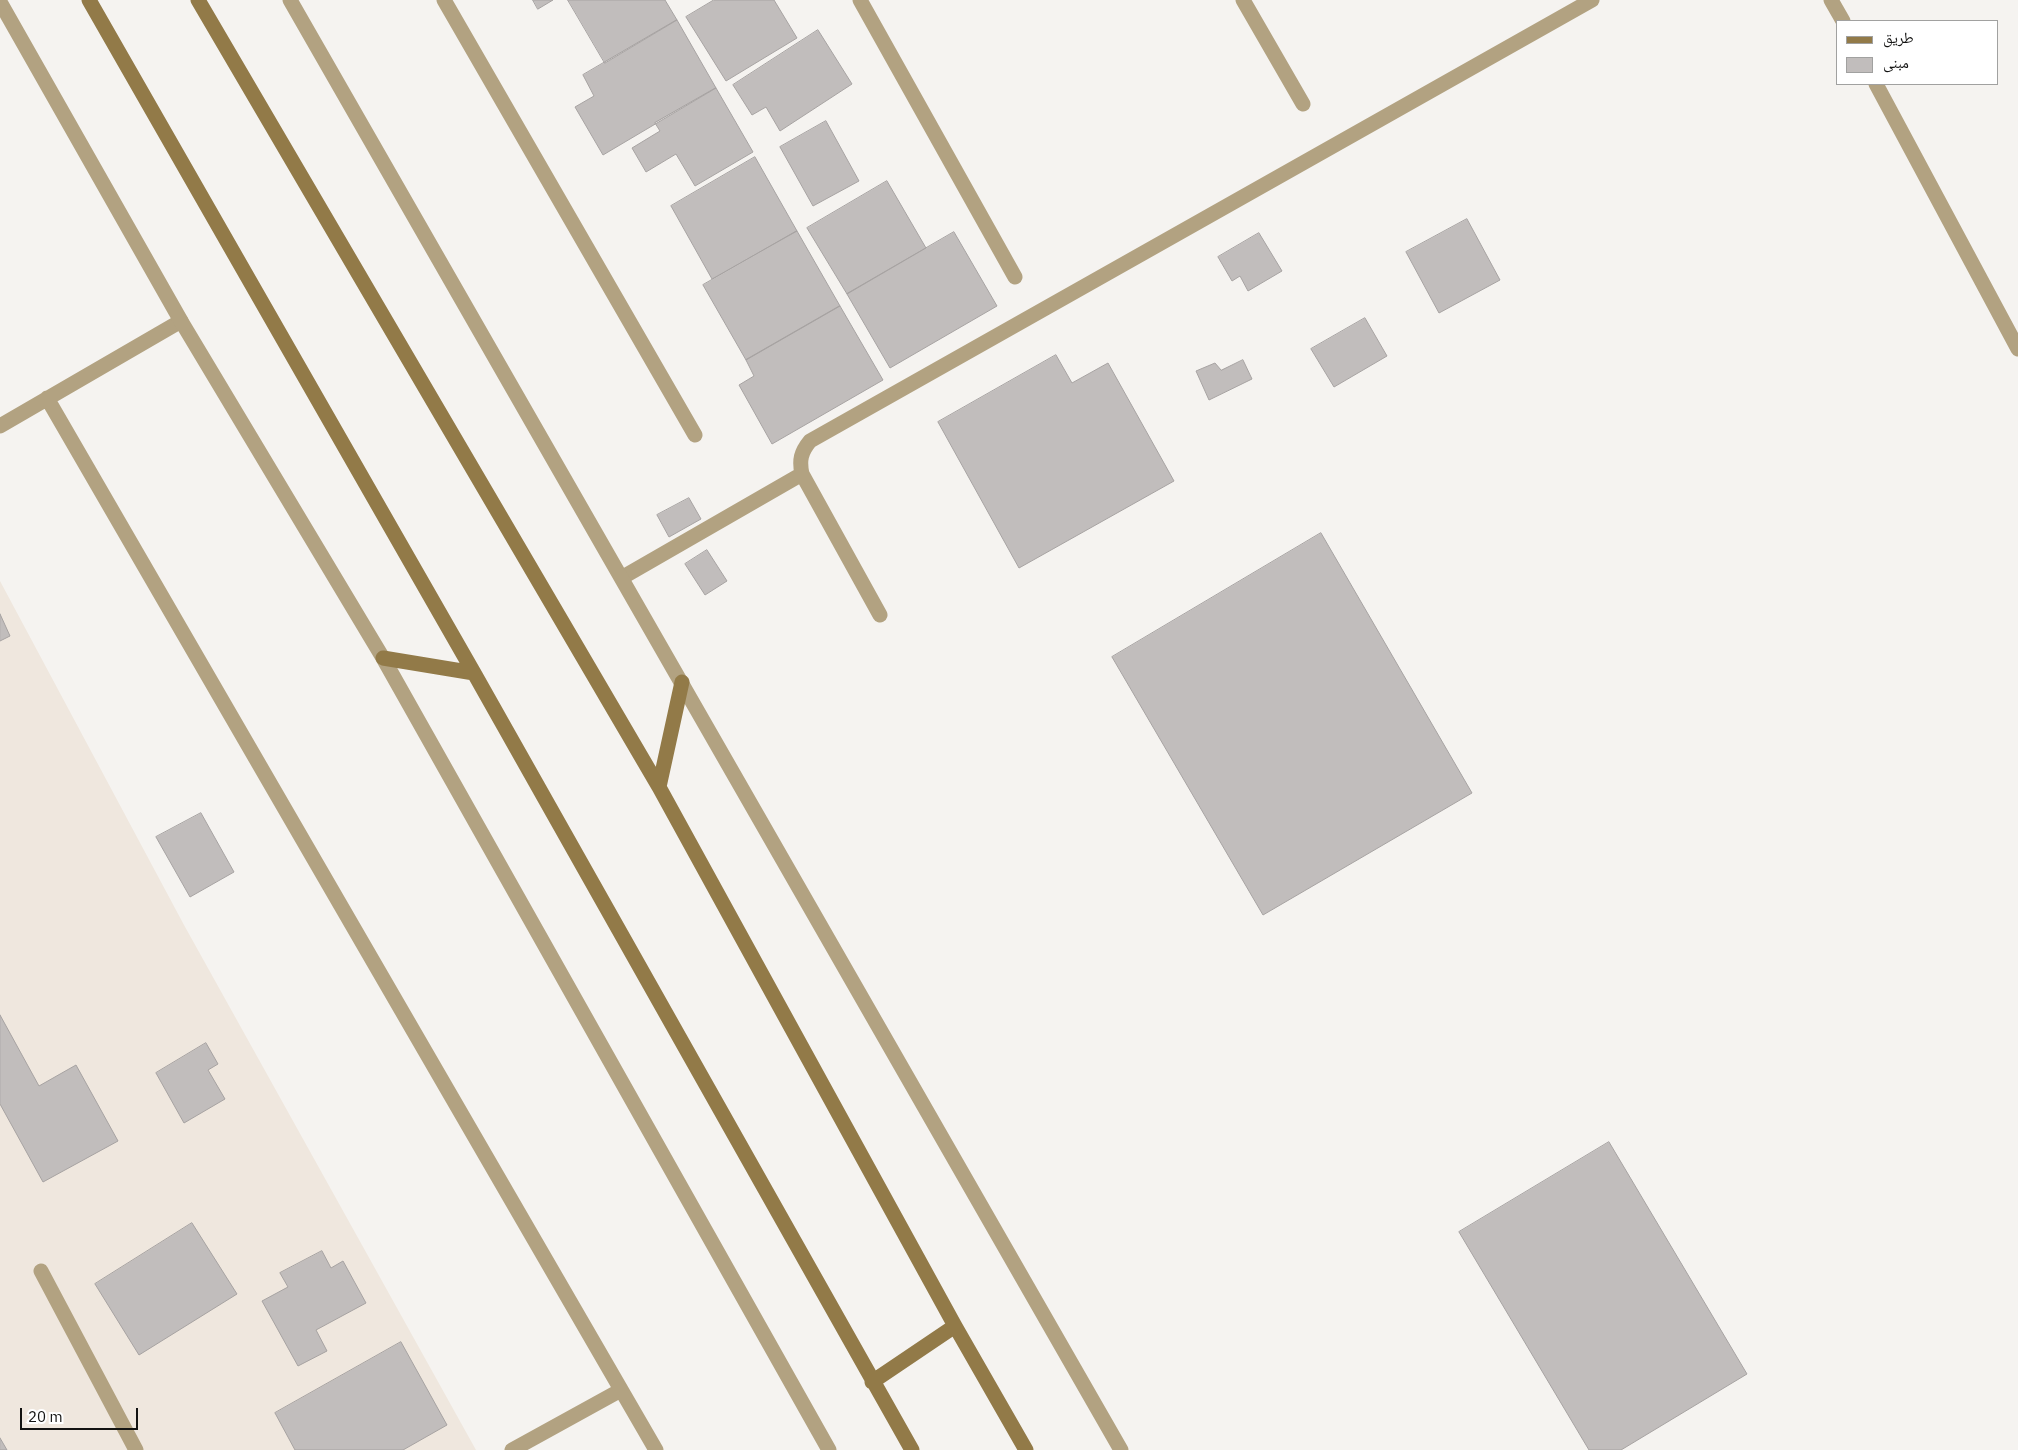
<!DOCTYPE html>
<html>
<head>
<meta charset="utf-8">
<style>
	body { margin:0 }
	#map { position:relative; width:2018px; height:1450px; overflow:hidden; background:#f5f3f0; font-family:"IBM Plex Sans","Noto Naskh Arabic",sans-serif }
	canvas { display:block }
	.legend { position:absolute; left:1836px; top:20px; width:162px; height:65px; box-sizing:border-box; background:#fff; border:1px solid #a1a1a0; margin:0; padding:6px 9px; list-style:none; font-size:15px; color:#131312 }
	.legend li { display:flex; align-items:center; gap:10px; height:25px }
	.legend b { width:25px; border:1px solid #a1a1a0 }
	.scale { position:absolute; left:20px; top:1408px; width:118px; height:22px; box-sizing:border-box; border:2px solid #131312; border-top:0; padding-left:6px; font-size:15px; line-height:18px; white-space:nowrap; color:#131312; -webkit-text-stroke:4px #fff; paint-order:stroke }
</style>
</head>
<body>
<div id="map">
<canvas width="2018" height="1450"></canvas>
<ul class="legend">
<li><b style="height:6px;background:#927a48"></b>طريق</li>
<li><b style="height:14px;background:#c1bdbc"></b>مبنى</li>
</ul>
<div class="scale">20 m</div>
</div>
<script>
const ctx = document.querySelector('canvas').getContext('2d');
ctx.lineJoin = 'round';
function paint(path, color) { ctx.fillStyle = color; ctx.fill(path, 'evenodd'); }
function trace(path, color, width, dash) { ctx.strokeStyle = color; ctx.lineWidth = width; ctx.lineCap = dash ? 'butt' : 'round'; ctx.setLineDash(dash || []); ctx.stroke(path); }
const built = new Path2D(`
	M0 581 184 925 476 1450H0Z`);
const building = new Path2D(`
	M533 0H553L538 9Z
	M568 0H665L677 20 605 63Z
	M714 0H774L797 38 726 81 686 17Z
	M677 20 716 88 603 155 575 107 594 96 583 75Z
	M818 30 852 84 780 131 766 107 752 115 733 85Z
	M716 88 753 152 695 186 676 154 646 172 632 148 660 131 655 123Z
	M826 121 859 181 813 206 780 147Z
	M755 157 797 231 712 279 671 206Z
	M887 181 926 248 847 294 807 228Z
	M1467 219 1500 280 1439 313 1406 252Z
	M797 231 840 306 746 360 703 285Z
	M954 232 997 306 890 368 847 294Z
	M1259 233 1282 271 1248 291 1240 276 1232 281 1218 257Z
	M840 306 883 380 772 444 739 385 754 376 746 360Z
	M1365 318 1387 356 1334 387 1311 349Z
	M1056 355 1072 383 1108 363 1174 481 1019 568 938 422Z
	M1243 360 1252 379 1209 400 1196 371 1215 363 1221 370Z
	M689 498 701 519 669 537 657 515Z
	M1321 533 1472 793 1263 915 1112 657Z
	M707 550 727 581 705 595 685 564Z
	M0 614 10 636 0 641Z
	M201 813 234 872 190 897 156 837Z
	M0 1015 39 1086 76 1065 118 1141 43 1182 0 1104Z
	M206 1043 218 1064 208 1070 225 1099 184 1123 156 1073Z
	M1609 1142 1747 1374 1621 1450H1589L1459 1232Z
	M192 1223 237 1294 139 1355 95 1284Z
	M322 1251 331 1268 343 1261 366 1303 316 1330 327 1351 298 1366 262 1301 288 1287 280 1273Z
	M401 1342 447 1425 403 1450H295L275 1413Z
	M0 1438 7 1450H0Z`);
const lane = new Path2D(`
	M47 398 656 1450
	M0 426 181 321
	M623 577 802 474
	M880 615 802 474C799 460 801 452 810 441L1592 0
	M41 1271 136 1450
	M512 1450 621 1390`);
const street = new Path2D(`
	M290 0 1121 1450
	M444 0 695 435
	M860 0 1015 277
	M1243 0 1303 104
	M1831 0 1843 21
	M0 2 181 321 383 658 829 1450
	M1876 84 2018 349`);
const secondary = new Path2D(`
	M89 0 474 673 912 1450
	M198 0 659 787 955 1326 1026 1450
	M383 658 474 673
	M659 787 682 682
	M872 1382 955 1326`);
paint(built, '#efe7de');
paint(building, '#c1bdbc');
trace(building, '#a7a3a2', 1);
trace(lane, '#b2a281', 15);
trace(street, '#b2a281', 15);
trace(secondary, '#927a48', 15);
</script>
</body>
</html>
